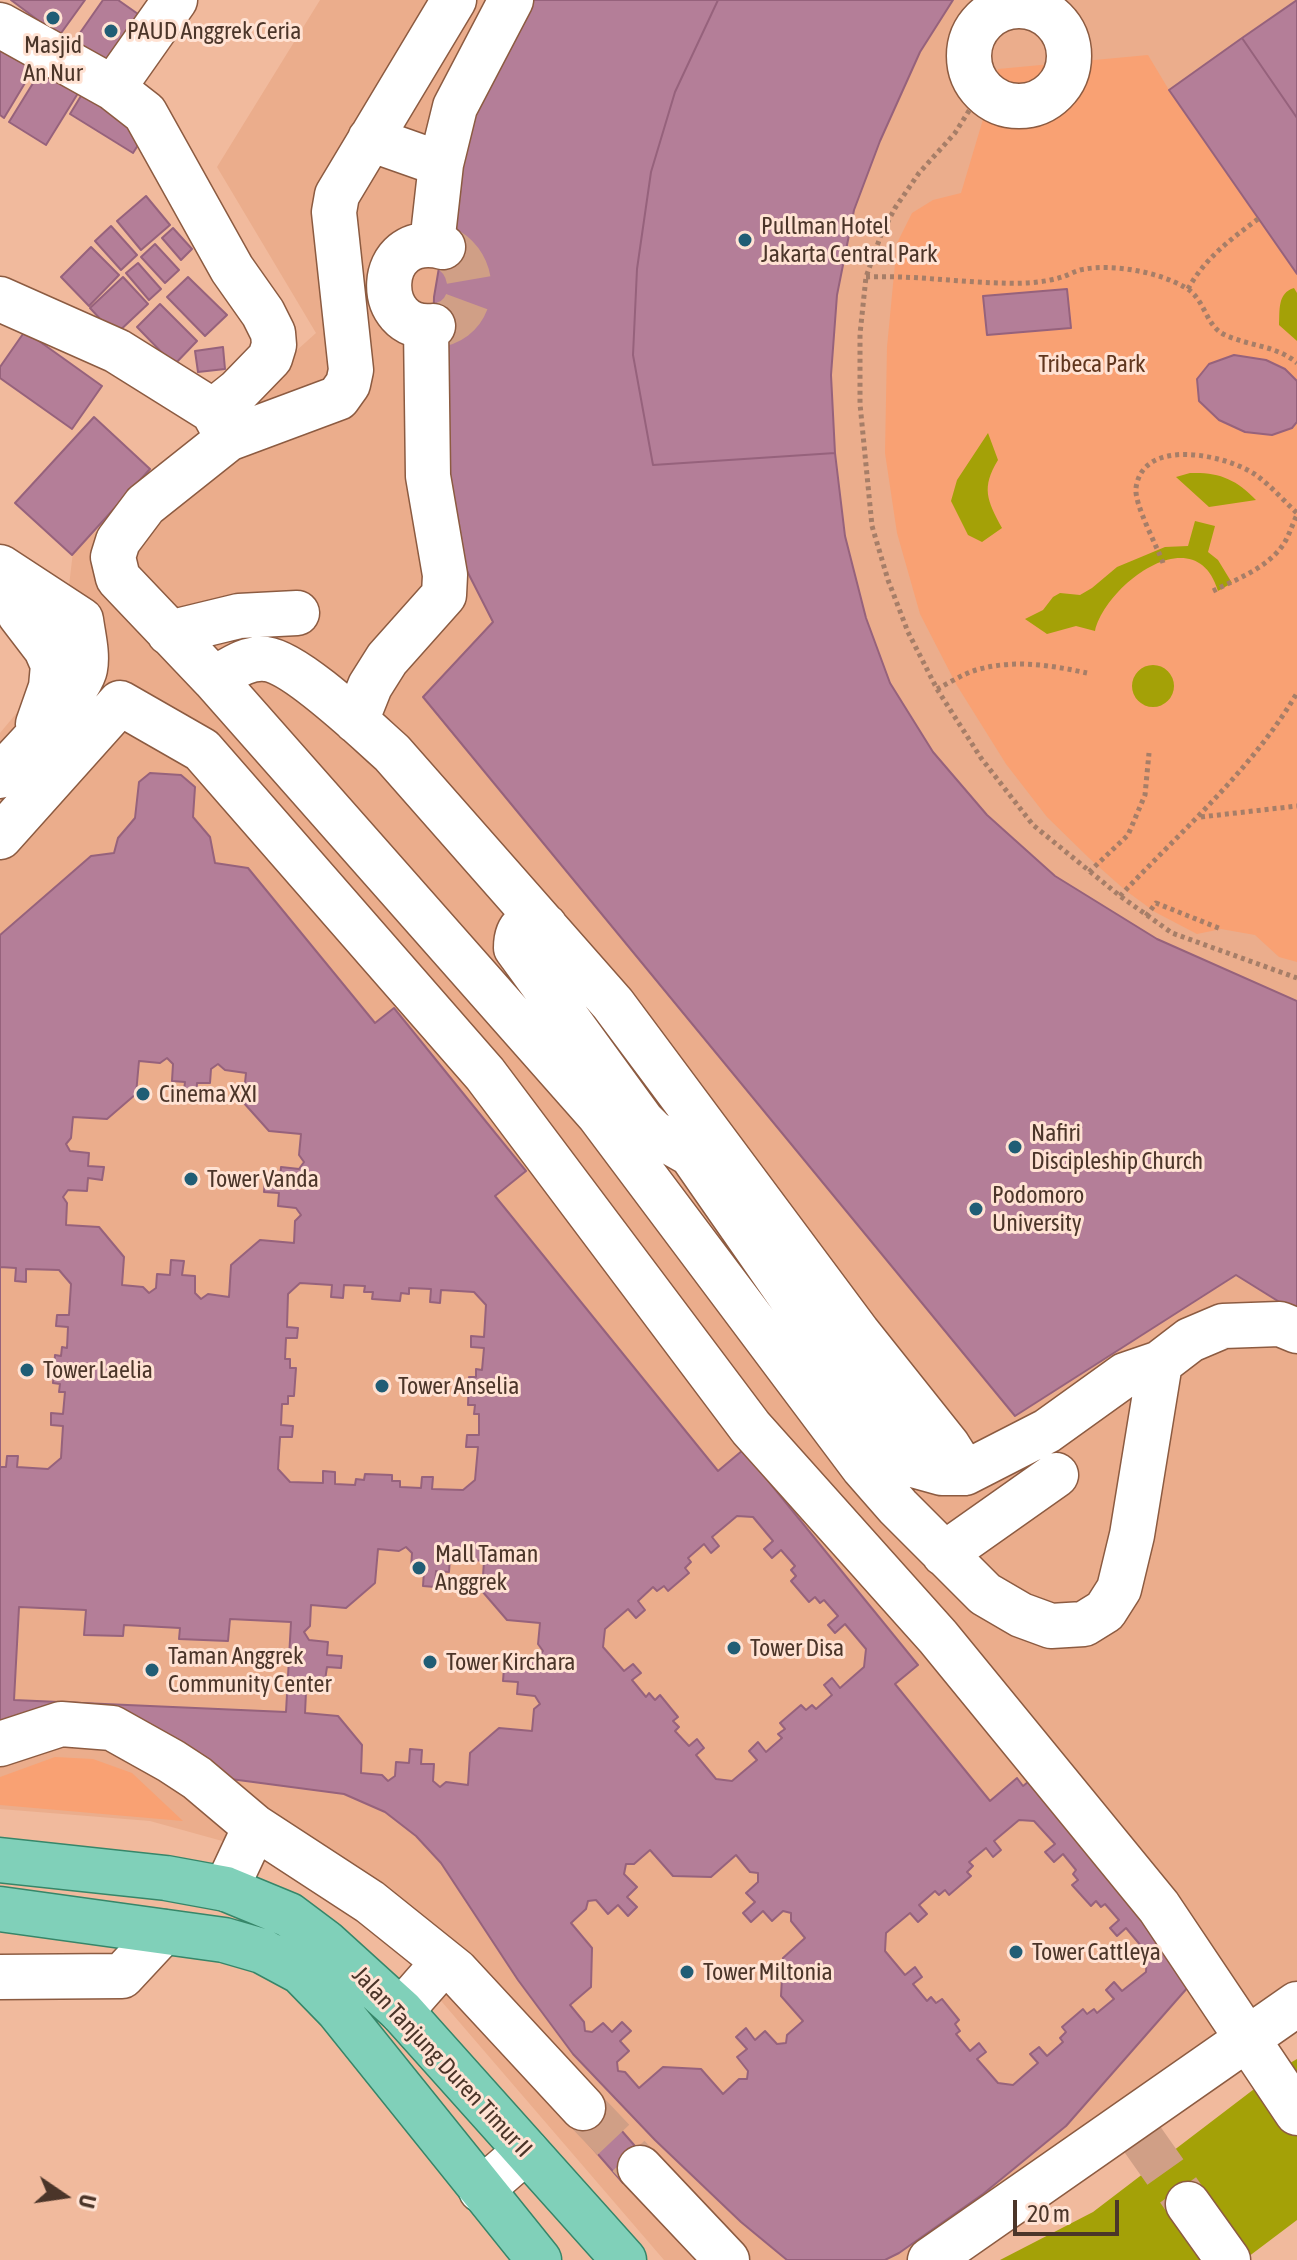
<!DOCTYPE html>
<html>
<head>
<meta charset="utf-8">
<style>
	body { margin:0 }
	#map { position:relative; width:1297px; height:2260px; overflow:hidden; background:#f1ba9d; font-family:"Asap Condensed",sans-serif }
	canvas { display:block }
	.north { position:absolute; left:24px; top:2156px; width:80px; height:80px; -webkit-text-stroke:6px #ffe2d3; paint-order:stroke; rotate:103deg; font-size:22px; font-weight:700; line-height:32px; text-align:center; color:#4b3529 }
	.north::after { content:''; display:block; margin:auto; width:28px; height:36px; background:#4b3529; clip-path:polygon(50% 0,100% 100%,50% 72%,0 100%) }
	.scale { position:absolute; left:1013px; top:2200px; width:106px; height:36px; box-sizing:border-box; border:4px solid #4b3529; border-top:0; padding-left:10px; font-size:24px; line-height:28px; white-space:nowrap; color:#4b3529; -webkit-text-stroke:6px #ffe2d3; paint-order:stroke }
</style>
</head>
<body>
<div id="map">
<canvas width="1297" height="2260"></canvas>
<div class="north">U</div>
<div class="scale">20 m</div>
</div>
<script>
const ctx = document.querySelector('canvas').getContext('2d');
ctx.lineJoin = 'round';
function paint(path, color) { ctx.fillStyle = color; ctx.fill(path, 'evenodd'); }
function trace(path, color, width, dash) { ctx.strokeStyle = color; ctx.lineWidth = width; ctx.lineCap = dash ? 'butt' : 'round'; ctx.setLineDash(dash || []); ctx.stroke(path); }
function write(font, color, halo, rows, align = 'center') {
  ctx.font = font + ' "Asap Condensed",sans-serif'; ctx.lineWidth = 6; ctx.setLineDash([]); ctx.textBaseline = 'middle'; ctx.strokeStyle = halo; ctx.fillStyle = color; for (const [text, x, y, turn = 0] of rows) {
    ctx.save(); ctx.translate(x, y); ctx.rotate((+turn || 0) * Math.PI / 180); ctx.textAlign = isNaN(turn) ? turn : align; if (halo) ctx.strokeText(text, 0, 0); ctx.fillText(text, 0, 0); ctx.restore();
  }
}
const built = new Path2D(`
	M320 0H1297V2032L1135 2135 956 2260H664L393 1945 262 1852 150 1821 0 1809V733L60 661 73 552 316 333 217 167Z`);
const green = new Path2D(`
	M1148 55 1169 90 1297 274V962L1279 957 1255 935 1221 929 1197 934 1155 912 1125 890 1089 858 1047 817 1006 764 956 684 920 614 897 533 885 453 887 347 897 243 912 213 933 200 961 193 998 69Z
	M55 1757 93 1759 132 1773 183 1821 0 1805V1777Z`);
const water = new Path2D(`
	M1294 288 1297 293V341L1279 325C1280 311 1277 293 1294 288Z
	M988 433 998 460C981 488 987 500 1002 528L982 542 968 535 951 501 957 480Z
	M1190 473C1219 472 1236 479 1256 500L1209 507 1176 477Z
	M1195 521 1215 526 1208 552 1218 560 1232 583 1218 591C1196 517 1106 584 1095 631L1076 626 1047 634 1025 619 1043 610 1053 597 1060 593 1080 595 1092 588 1117 567 1165 547 1188 546Z
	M1132 686a21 21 0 1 1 42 0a21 21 0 1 1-42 0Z
	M1297 2059V2220L1244 2260H1000L1093 2212 1283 2067Z`);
const building = new Path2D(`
	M11 0H85L59 36Z
	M103 0H118L148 21 115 68 75 40Z
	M525 0H718L675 92 651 172 637 269 633 355 653 465 835 453 845 536 866 618 890 683 933 752 987 815 1055 876 1157 939 1297 1001V1313L1236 1275 1015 1416 423 697 493 622 464 565 432 370 434 297 453 185 474 114Z
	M718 0H953L920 52 880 141 854 210 837 295 831 375 835 453 653 465 633 355 637 269 651 172 675 92Z
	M1297 0V118L1242 38Z
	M1242 38 1297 118V274L1169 90Z
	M0 46 37 63 4 118 0 115Z
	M43 67 80 90 46 145 9 122Z
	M84 91 147 131 133 153 70 114Z
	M146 196 170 225 141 250 117 221Z
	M111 226 137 255 121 270 95 241Z
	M173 228 192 249 181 260 162 238Z
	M155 244 179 270 165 283 141 257Z
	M91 247 119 275 89 306 61 277Z
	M138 263 161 289 149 300 126 273Z
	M123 277 148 304 115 335 90 308Z
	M188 277 227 315 205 336 167 297Z
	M1067 289 1071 328 987 335 983 296Z
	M160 304 197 341 174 365 137 327Z
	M25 331 102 386 72 429 0 378V367Z
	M223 347 225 369 198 372 195 351Z
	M1234 355 1266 360 1285 369 1297 381V422L1292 428 1272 435 1245 432 1219 420 1199 401 1197 379 1209 364Z
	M94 417 150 469 72 555 15 503Z
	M150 773 181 775 195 787 193 817 210 837 215 863 248 868 375 1023 394 1008 526 1171 495 1196 718 1471 743 1450 918 1665 895 1684 990 1801 1017 1778 1023 1786 1033 1778 1196 1978 1066 2126 983 2194 899 2253 885 2260H787L741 2222 655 2140 573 2054 518 1980 441 1863 416 1836 385 1812 344 1794 223 1778 0 1723V935L91 856 114 853 118 838 135 818 139 782Z
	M167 1058 173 1064 172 1081 185 1082 183 1098 196 1099 197 1083H210L211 1069 218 1064 225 1070 246 1073 243 1102 269 1131 301 1134 299 1155 304 1162 299 1169 281 1167 280 1180 265 1179 264 1192 279 1193 278 1206 296 1208 301 1215 295 1221 294 1243 260 1240 231 1265 229 1297 208 1294 201 1299 195 1293V1276L182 1275 184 1261 171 1260 170 1275 157 1274 156 1288 149 1293 143 1287 122 1285 124 1257 99 1227 66 1225 67 1203 63 1197 68 1190 87 1191 88 1178 102 1180 104 1167 88 1166 89 1153 70 1151 66 1144 71 1138 73 1117 107 1119 136 1094 139 1061 160 1063Z
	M0 1267 16 1268 15 1281 26 1282V1269L59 1270 71 1284 69 1315H57L56 1326 68 1327 67 1348 62 1347 61 1356 55 1355 53 1383 60 1384 59 1392H65L63 1414 51 1413V1425L63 1426 61 1458 48 1469 17 1467 18 1456H7L6 1467H0Z
	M300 1283 332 1285 331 1297 343 1298 344 1285 365 1286 364 1292H373L372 1299 400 1301 401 1293 409 1294V1288L431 1289 430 1302 440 1303 441 1290 474 1292 486 1305 484 1337 471 1336V1347L484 1348 482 1370 476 1369V1377H469L468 1405H475L474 1414H479V1435H467L466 1447H478L475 1480 463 1490 432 1489 433 1477H422L421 1488 400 1487V1481H392V1475L365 1474 364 1480 356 1479 355 1485 335 1484V1472L323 1471V1483L290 1482 278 1469 280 1437H292L293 1426 281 1425 282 1404H288V1396H294L296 1368H290V1359H285L286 1338H297L298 1328 287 1327 288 1294Z
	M737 1516 753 1517 773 1541 764 1549 772 1558 781 1550 795 1566 791 1570 796 1576 791 1581 809 1602 815 1597 820 1603 824 1600 838 1616 828 1625 835 1633 845 1624 866 1649 864 1667 840 1688 832 1678 824 1685 832 1695 816 1709 812 1705 806 1710 801 1705 780 1723 785 1729 778 1734 782 1738 766 1752 758 1742 749 1751 757 1760 732 1781 716 1779 696 1755 704 1748 697 1739 689 1746 675 1731 679 1727 673 1721 678 1717 660 1695 655 1700 649 1693 646 1697 632 1680 641 1673 633 1664 624 1671 603 1647 605 1629 628 1609 636 1618 645 1610 638 1601 653 1587 657 1591 664 1586 668 1591 689 1573 685 1568 691 1562 688 1558 704 1544 711 1553 719 1546 712 1537Z
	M406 1547 412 1553 411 1569 424 1571 423 1586 435 1587 436 1571 449 1572 450 1557 457 1553 463 1559 484 1561 482 1591 507 1620 540 1623 538 1644 543 1651 537 1657 519 1656V1669L504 1668 503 1681 518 1682 517 1694 535 1696 540 1704 534 1709 532 1731 499 1728 470 1753 468 1785 446 1782 440 1787 433 1781 434 1764H421L422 1750 410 1749 409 1763 396 1762 395 1776 388 1781 382 1775 361 1773 362 1745 338 1716 305 1713 306 1692 301 1685 307 1678 325 1680 327 1667 341 1668 342 1656 327 1655 328 1642 309 1640 304 1632 310 1626 311 1605 346 1608 375 1583 378 1549 399 1551Z
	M19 1607 86 1610 84 1635 123 1636 124 1625 180 1628 179 1639 228 1641 230 1619 291 1622 286 1712 14 1700Z
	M1019 1820 1034 1821 1055 1844 1045 1852 1054 1862 1063 1854 1076 1870 1073 1874 1078 1880 1072 1885 1091 1906 1096 1901 1101 1907 1105 1904 1119 1920 1110 1928 1117 1936 1126 1928 1147 1953 1146 1972 1122 1991 1114 1982 1106 1990 1114 1999 1097 2013 1094 2009 1087 2014 1083 2009 1062 2027 1066 2032 1060 2038 1063 2042 1047 2056 1039 2047 1030 2054 1038 2063 1013 2085 998 2083 977 2059 986 2052 979 2043 970 2051 956 2034 960 2031 955 2024 959 2020 942 1999 936 2003 931 1997 927 2001 913 1984 922 1977 915 1967 905 1975 885 1951 886 1933 910 1913 918 1922 927 1914 919 1905 935 1891 939 1895 945 1890 949 1895 971 1876 967 1872 973 1866 969 1862 986 1848 993 1857 1001 1850 994 1841Z
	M650 1850 673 1876 711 1877 736 1855 750 1872 758 1873V1882L746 1893 755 1902 743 1913 751 1922 763 1911 772 1921 783 1911 791 1913V1921L805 1938 783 1958 781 1996 803 2021 787 2035 786 2043 777 2044 765 2031 755 2040 746 2028 736 2037 747 2049 737 2057 748 2071 747 2079H739L723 2094 701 2069 663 2067 639 2088 625 2072 618 2071 617 2062 629 2051 620 2041 631 2031 622 2022 612 2032 603 2023 592 2032 585 2031 584 2022 570 2005 591 1987 592 1948 571 1923 586 1909 588 1901 596 1900 608 1914 618 1905 628 1916 637 1907 627 1897 637 1887 624 1874 626 1864H634Z
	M594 2099 648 2161 623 2183 569 2121Z`);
const minorTunnel = new Path2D(`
	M433 326C478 322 481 264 443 247
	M583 2108 640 2168
	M1140 2136 1188 2204`);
const path = new Path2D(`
	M982 90 955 133 919 173 895 208 881 235 866 277 860 334V404L872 526 888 580 908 632 937 689 981 758 1033 825 1120 896 1172 933 1297 978
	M866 277C911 275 956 282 1001 283 1020 284 1043 283 1062 277 1069 275 1076 270 1085 269 1115 264 1159 272 1186 288 1205 299 1205 324 1223 334 1247 346 1276 345 1297 363
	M1188 289C1205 258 1231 239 1258 219
	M1163 563C1157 546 1134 504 1136 488 1143 436 1227 455 1256 475 1271 486 1284 501 1297 513
	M1213 591C1237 579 1267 568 1283 545 1289 536 1292 525 1297 515
	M937 689C949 683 963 674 976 670 1014 659 1050 665 1087 673
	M1201 817 1297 806
	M1089 872 1128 835 1145 795 1149 753
	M1120 896C1181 831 1251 771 1297 693
	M1146 916 1156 903 1221 929`);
const minor = new Path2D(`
	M454 0 337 195 334 212 351 370 348 384 338 398 228 439 145 505 118 541 113 557 118 578 214 679 599 1115 863 1467 898 1507 985 1594 1021 1615 1051 1626 1084 1624 1105 1611 1119 1589 1132 1535 1160 1363
	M969 56a50 50 0 1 1 100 0a50 50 0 1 1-100 0Z
	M0 25 113 88 145 113 232 269 263 313 273 333 274 345 270 358 238 391 213 411
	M113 88 175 0
	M370 139 441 164
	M432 244 441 164 455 107 511 0
	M0 299 117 351 213 411 227 437
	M433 326C373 333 373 230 443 247
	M0 567 81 620C83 635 88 654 85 669 81 692 19 756 0 776
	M0 569 20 615 46 649 53 665 51 687 38 724
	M169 633 239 616 297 613
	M214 679C230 670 246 657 266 659 297 663 366 730 392 753L613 1004 858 1333 948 1446 965 1473 1047 1431 1125 1375 1160 1363 1190 1340 1223 1326 1280 1324 1297 1331
	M356 721 370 686 387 659 444 595 445 575 428 476 426 327
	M0 837 120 703 202 750 485 1074 751 1428 938 1637 1159 1907 1297 2113
	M545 926C526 918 516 928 516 948L642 1121 654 1133 691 1154 906 1463 942 1473H965
	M944 1554 1056 1475
	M0 1744 61 1724 112 1728 171 1761 197 1778 255 1827 370 1902 456 1971 583 2108
	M226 1889 255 1827
	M0 1977 122 1976 163 1932
	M401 2011 444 1962
	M640 2168 727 2260
	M481 2190 526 2151
	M1188 2204 1228 2260
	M930 2260 1297 2004`);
const major = new Path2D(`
	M0 1860 166 1878 226 1889 289 1915 325 1942 401 2011 624 2260
	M0 1909 224 1940 262 1951 301 1972 338 2010 539 2260`);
const markers = [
	[53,18,8,"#215d75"],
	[111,31,8,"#215d75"],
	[745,240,8,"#215d75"],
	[143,1094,8,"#215d75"],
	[1015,1147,8,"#215d75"],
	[191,1179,8,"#215d75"],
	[976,1209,8,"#215d75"],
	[27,1370,8,"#215d75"],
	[382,1386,8,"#215d75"],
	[419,1568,8,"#215d75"],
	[734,1648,8,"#215d75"],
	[430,1662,8,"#215d75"],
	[152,1670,8,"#215d75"],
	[1016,1952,8,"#215d75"],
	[687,1972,8,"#215d75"]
];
const poiNames = [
	["PAUD Anggrek Ceria",127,31],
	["Masjid",53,45,"center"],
	["An Nur",53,73,"center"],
	["Pullman Hotel",761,226],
	["Jakarta Central Park",761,254],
	["Cinema XXI",159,1094],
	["Nafiri",1031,1133],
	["Discipleship Church",1031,1161],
	["Tower Vanda",207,1179],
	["Podomoro",992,1195],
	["University",992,1223],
	["Tower Laelia",43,1370],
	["Tower Anselia",398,1386],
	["Mall Taman",435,1554],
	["Anggrek",435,1582],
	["Tower Disa",750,1648],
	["Taman Anggrek",168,1656],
	["Community Center",168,1684],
	["Tower Kirchara",446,1662],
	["Tower Cattleya",1032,1952],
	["Tower Miltonia",703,1972]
];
const parkNames = [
	["Tribeca Park",1092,364]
];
const streetNames = [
	["Jalan Tanjung Duren Timur II",442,2062,47]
];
paint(built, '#ebad8c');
paint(green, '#f9a173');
paint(water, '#a4a107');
paint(building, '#b47e98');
trace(building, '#96627c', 2);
trace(minorTunnel, '#d09f86', 44, [44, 22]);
trace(minor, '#8c5b41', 47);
trace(major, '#368669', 47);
trace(path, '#a67e68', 5, [4, 4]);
trace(minor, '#fff', 44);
trace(major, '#80d0b9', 44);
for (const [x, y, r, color] of markers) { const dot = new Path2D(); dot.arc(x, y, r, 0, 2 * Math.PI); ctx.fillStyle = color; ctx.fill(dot); trace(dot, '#ffe2d3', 3); }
write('24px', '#4b3529', '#ffe2d3', poiNames, 'left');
write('24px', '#60361e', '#ffe2d3', parkNames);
write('24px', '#4b3529', '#ffe2d3', streetNames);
</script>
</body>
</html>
